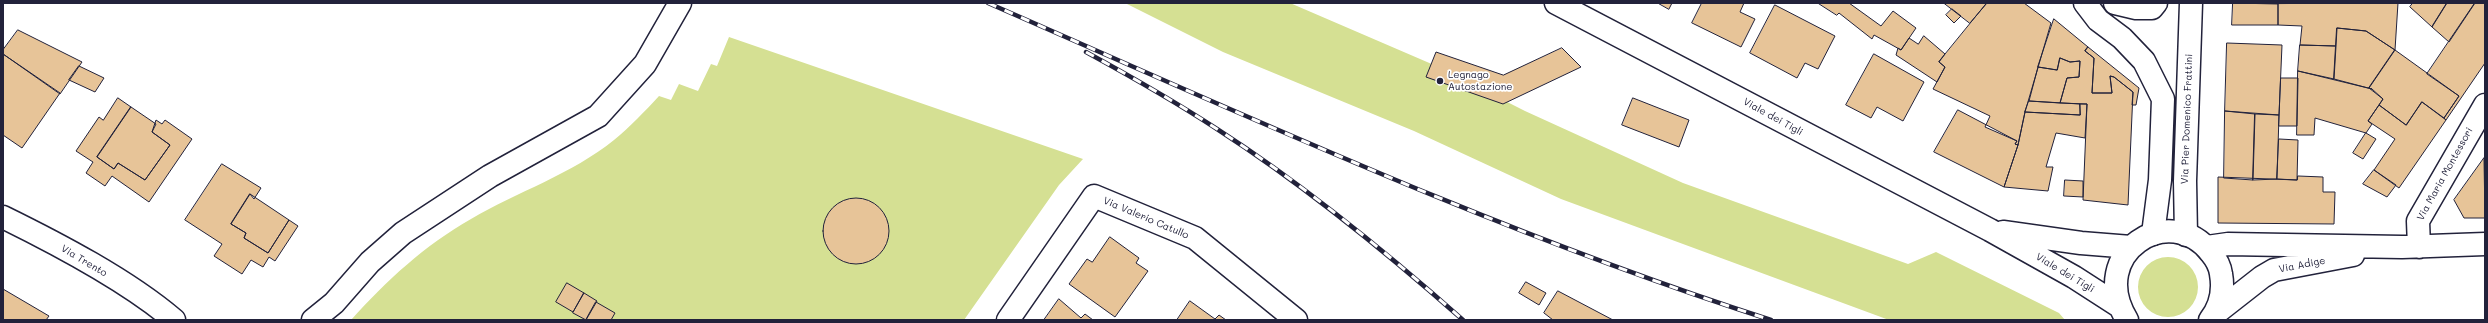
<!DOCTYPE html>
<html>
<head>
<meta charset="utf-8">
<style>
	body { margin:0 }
	#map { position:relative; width:2488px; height:323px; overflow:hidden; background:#fff; font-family:Mali,sans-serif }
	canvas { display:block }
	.frame { position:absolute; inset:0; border:4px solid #22223b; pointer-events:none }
</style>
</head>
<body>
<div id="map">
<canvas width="2488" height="323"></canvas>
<div class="frame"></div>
</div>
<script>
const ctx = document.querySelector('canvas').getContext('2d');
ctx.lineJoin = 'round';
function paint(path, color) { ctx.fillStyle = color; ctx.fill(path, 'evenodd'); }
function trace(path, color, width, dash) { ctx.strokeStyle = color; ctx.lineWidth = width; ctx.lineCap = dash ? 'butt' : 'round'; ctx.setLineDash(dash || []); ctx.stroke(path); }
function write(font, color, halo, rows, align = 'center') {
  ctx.font = font + ' Mali,sans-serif'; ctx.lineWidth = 3.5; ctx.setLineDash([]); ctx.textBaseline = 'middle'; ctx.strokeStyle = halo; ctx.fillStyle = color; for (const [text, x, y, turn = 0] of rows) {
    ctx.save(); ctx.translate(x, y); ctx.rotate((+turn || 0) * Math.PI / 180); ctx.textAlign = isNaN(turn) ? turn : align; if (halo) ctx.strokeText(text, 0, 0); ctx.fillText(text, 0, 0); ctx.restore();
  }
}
const green = new Path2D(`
	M1125 3H1290L1434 65 1525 111 1683 183 1908 264 1936 252 2059 313 2065 320H1889L1561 199 1414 131 1223 52Z
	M729 37 1083 159 1059 185 964 320H351C386 281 425 245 471 219 517 192 572 174 614 140 630 127 645 111 659 96L671 100 679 84 698 91 711 64 717 66Z
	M2138 287a30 30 0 1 1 60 0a30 30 0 1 1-60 0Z`);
const building = new Path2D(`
	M1658 3H1672L1669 9Z
	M1702 3H1744L1740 12 1755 19 1741 47 1692 23Z
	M1818 3H1849L1881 26 1893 11 1916 28 1901 50 1874 35 1872 39 1839 13 1837 15Z
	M1944 3H1987L1970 23Z
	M1987 3H2024L2051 23 2025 112 2018 145 2015 144 2017 141 1985 127 1990 116 1933 89 1945 67 1939 62Z
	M2233 3 2278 4V25H2232Z
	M2398 3 2395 50 2366 31 2337 28 2336 46 2300 45 2302 26 2278 25V4Z
	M2413 3H2447L2432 27 2410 7Z
	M2447 3H2475L2449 42 2432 27Z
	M2475 3H2485V63L2446 120 2444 118 2459 96 2427 74Z
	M1775 5 1835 36 1818 69 1805 63 1797 78 1750 53Z
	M1952 9 1961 16 1954 23 1946 15Z
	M2054 19 2088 47 2085 51 2094 58 2092 93H2112L2110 76 2114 77 2133 92 2128 205 2083 200 2087 104 2060 103 2067 78 2079 77 2080 61 2070 62 2060 58 2057 70 2038 67Z
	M2337 28 2366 31 2395 50 2369 88 2372 89 2334 79Z
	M18 30 82 62 60 94 3 54V50Z
	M1924 36 1945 54 1939 62 1945 67 1937 82 1896 55 1898 48 1901 50 1909 38 1918 44Z
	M2227 43 2282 45 2279 115 2225 111Z
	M2300 45 2336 46 2334 79 2298 71Z
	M2088 47 2139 88 2136 105H2132L2133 92 2114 77 2110 76 2112 93H2092L2094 58 2085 51Z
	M1562 48 1581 67 1503 104 1426 77 1436 52 1503 75Z
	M2395 50 2459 96 2444 118 2422 102 2406 125 2379 105 2383 99 2369 88Z
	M3 54 60 93 22 148 3 135Z
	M1874 54 1924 82 1903 121 1877 107 1871 118 1846 105Z
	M2060 58 2070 62 2080 61 2079 77 2067 78 2060 103 2029 101 2038 67 2057 70Z
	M79 66 104 78 95 92 69 80Z
	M2298 71 2372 89 2383 99 2368 121 2372 124 2366 133 2315 118 2314 135H2297Z
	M2281 78H2298L2297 126H2279Z
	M118 98 131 107 97 157 114 169 118 163 145 180 170 145 152 132 156 120 162 124 165 120 192 139 149 202 112 176 105 186 86 173 93 162 76 151 99 117 103 120Z
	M1633 98 1689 120 1679 147 1622 125Z
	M2029 101 2080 104V115L2025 112Z
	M2422 102 2446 120 2399 188 2374 170 2395 139 2368 121 2379 105 2406 125Z
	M2080 104H2087L2085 138 2056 133 2046 167H2053L2048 191 2004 187 2018 145 2025 112 2080 115Z
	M131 107 156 124 152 132 170 145 145 180 118 163 114 169 97 157Z
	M1958 110 2017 141 2015 144 2018 145 2004 187 1934 152Z
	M2225 111 2255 114 2253 180 2224 178Z
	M2255 114 2279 115 2277 179 2253 180Z
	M2366 133 2376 139 2363 159 2353 153Z
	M2279 139 2298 140 2297 180 2277 179Z
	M2484 158 2485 218H2464L2454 200Z
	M222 164 261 188 254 199 250 194 231 224 246 233 244 238 268 253 289 220 298 226 275 261 269 257 263 267 251 260 242 274 214 256 222 244 185 220Z
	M2374 170 2396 185 2387 197 2363 184Z
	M2298 176 2323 177V192H2335L2334 224 2218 223V177L2297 180Z
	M2065 180 2083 181V197L2064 196Z
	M250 194 289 220 268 253 244 238 246 233 231 224Z
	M823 231a33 33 0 1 1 66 0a33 33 0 1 1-66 0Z
	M1110 237 1139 258 1136 263 1148 271 1115 317 1069 284 1087 259 1092 262Z
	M1526 282 1546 293 1539 305 1519 293Z
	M567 283 584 293 573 312 556 302Z
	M3 289 49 316 46 320H3Z
	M1558 291 1613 320H1553L1544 313Z
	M584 293 597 301 586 320 573 313Z
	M1059 299 1081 318 1085 314 1093 320H1044Z
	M1190 301 1215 319 1219 315 1226 320H1177Z
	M596 302 615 313 611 320H586Z`);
const minor = new Path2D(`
	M2085 3 2098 20 2122 38 2144 61 2163 99 2160 180 2153 234
	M2115 3 2136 8H2152L2156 3
	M3 217C58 244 127 280 174 320
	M2186 235 2185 181 2191 3
	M2207 247 2228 244 2402 247 2485 244
	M2419 247 2418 221 2485 105
	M2216 313 2262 277 2274 270 2353 255
	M313 320 334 303 370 262 403 233 490 176 598 116 645 64 680 3
	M1008 320 1094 196 1195 238 1296 320`);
const tertiary = new Path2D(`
	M1556 3 1990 230 2074 277 2119 306
	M2003 232 2081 243 2131 247
	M2127 320C2086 253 2170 200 2211 253 2216 259 2220 266 2221 274 2224 291 2221 306 2210 320`);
const rail = new Path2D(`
	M988 3C1247 116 1502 234 1771 320
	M1086 52C1130 76 1174 101 1217 129 1304 185 1385 251 1463 320`);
const markers = [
	[1440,81,4,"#22223b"]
];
const poiNames = [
	["Legnago",1448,75],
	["Autostazione",1448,87]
];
const streetNames = [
	["Viale dei Tigli",1773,117,29],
	["Via Pier Domenico Frattini",2187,119,-88],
	["Via Maria Montessori",2445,174,-61],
	["Via Valerio Catullo",1146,218,23],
	["Via Trento",84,261,31],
	["Via Adige",2302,265,-11],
	["Viale dei Tigli",2065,273,31]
];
paint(green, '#d5e093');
paint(building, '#e7c498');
trace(building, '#22223b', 1);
trace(minor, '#22223b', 25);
trace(tertiary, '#22223b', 25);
trace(minor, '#fff', 22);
trace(tertiary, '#fff', 22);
trace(rail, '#22223b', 4.5);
trace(rail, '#fff', 3, [9]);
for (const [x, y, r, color] of markers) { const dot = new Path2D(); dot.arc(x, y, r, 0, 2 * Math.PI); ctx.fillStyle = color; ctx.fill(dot); trace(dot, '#fff', 1.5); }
write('10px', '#22223b', '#fff', poiNames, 'left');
write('10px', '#22223b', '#fff', streetNames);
</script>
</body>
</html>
